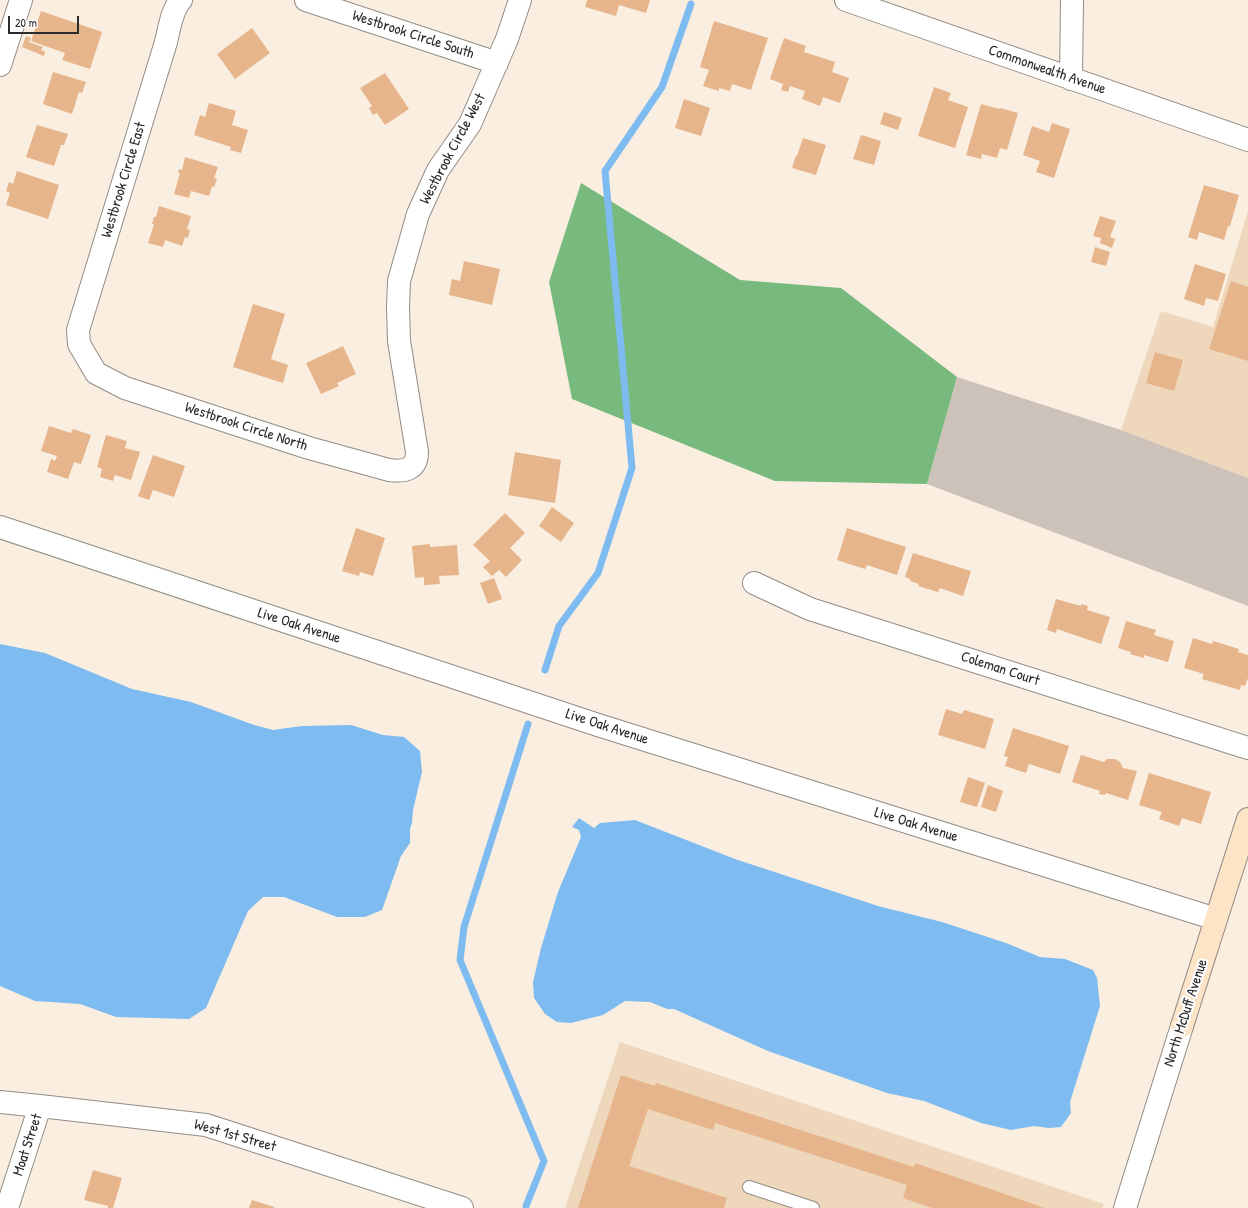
<!DOCTYPE html>
<html>
<head>
<meta charset="utf-8">
<style>
	body { margin:0 }
	#map { position:relative; width:1248px; height:1208px; overflow:hidden; background:#faeee1; font-family:"Patrick Hand",sans-serif }
	canvas { display:block }
	.scale { position:absolute; left:8px; top:16px; width:71px; height:18px; box-sizing:border-box; border:2px solid #2b2b2b; border-top:0; padding-left:5px; font-size:12px; line-height:14px; white-space:nowrap; color:#2b2b2b; -webkit-text-stroke:3px #fff; paint-order:stroke }
</style>
</head>
<body>
<div id="map">
<canvas width="1248" height="1208"></canvas>
<div class="scale">20 m</div>
</div>
<script>
const ctx = document.querySelector('canvas').getContext('2d');
ctx.lineJoin = 'round';
function paint(path, color) { ctx.fillStyle = color; ctx.fill(path, 'evenodd'); }
function trace(path, color, width, dash) { ctx.strokeStyle = color; ctx.lineWidth = width; ctx.lineCap = dash ? 'butt' : 'round'; ctx.setLineDash(dash || []); ctx.stroke(path); }
function write(font, color, halo, rows, align = 'center') {
  ctx.font = font + ' "Patrick Hand",sans-serif'; ctx.lineWidth = 4; ctx.setLineDash([]); ctx.textBaseline = 'middle'; ctx.strokeStyle = halo; ctx.fillStyle = color; for (const [text, x, y, turn = 0] of rows) {
    ctx.save(); ctx.translate(x, y); ctx.rotate((+turn || 0) * Math.PI / 180); ctx.textAlign = isNaN(turn) ? turn : align; if (halo) ctx.strokeText(text, 0, 0); ctx.fillText(text, 0, 0); ctx.restore();
  }
}
const built = new Path2D(`
	M1248 211V478L1121 430 1161 311 1213 327Z
	M620 1042 1104 1204 1102 1208H565Z`);
const industrial = new Path2D(`
	M957 377 1121 430 1248 478V606L927 484Z`);
const forest = new Path2D(`
	M581 183 740 280 841 288 957 377 927 484 775 481 572 399 549 282Z`);
const water = new Path2D(`
	M0 644 45 653 132 689 191 702 254 725 273 730 302 726 351 725 383 735 404 737 420 751 422 772 413 810 412 823 410 829V843L401 856 382 910 365 917H337L284 897H263L248 911 206 1008 189 1019 116 1017 80 1004 35 1001 0 986Z
	M579 818 594 828 600 823 635 820 735 859 878 906 942 922 1006 943 1040 957 1065 959 1093 970 1097 978 1100 1006 1070 1102 1071 1113 1061 1127 1049 1128 1034 1126 1011 1130 981 1123 924 1101 887 1093 768 1051 674 1009H667L650 1002 625 1001 603 1015 571 1023 557 1022 545 1014 534 998 533 982 541 948 558 892 581 837 579 830 572 827Z`);
const stream = new Path2D(`
	M545 670 559 626 598 573 632 468 605 171 662 87 691 4
	M526 1206 544 1161 460 960 464 927 528 724`);
const building = new Path2D(`
	M587 0H650L646 13 619 5 616 16 585 7Z
	M41 11 102 32 90 69 62 60 65 53 31 41Z
	M714 21 768 38 751 90 732 84 730 91 719 88V91L703 86 709 70 700 67Z
	M252 28 270 53 235 79 217 54Z
	M26 36 31 38 29 42 43 47 41 50 45 52 44 56 22 47Z
	M784 38 806 46 804 52 835 62 832 72 849 78 840 103 823 97 820 106 802 99 805 91 790 86 788 92 781 90 783 84 770 79Z
	M53 72 86 82 82 93 79 92 72 114 43 104Z
	M385 73 409 109 385 125 377 113 373 115 369 108 372 106 360 88Z
	M934 87 951 93 948 100 968 107 955 148 918 136Z
	M684 99 710 108 701 136 675 128Z
	M209 103 236 111 232 125 248 130 241 153 230 150 231 147 194 135 200 115 205 117Z
	M981 104 999 109 1000 108 1018 113 1007 150 1000 148 997 158 982 154 981 159 966 155Z
	M884 112 902 118 898 130 880 124Z
	M1052 123 1070 129 1054 178 1036 172 1040 161 1023 155 1032 126 1049 132Z
	M37 125 68 134 64 145H61L54 166 26 157Z
	M861 135 881 141 874 165 853 159Z
	M803 138 826 145 816 175 792 168 796 155 797 156Z
	M185 157 218 167 214 178 217 179 214 187 212 186 209 196 191 191 189 198 174 194 180 173H178L179 169 182 170Z
	M17 171 59 185 48 219 6 205 10 193 6 191 9 182 13 184Z
	M1204 185 1239 195 1230 226H1228L1224 240 1199 232 1197 240 1188 237Z
	M159 206 191 216 187 229 190 230 188 238 185 237 182 246 165 240 163 247 148 243 154 224H152L154 217H156Z
	M1100 216 1116 221 1110 237 1115 239 1112 248 1100 243 1101 238 1093 236Z
	M1095 247 1110 252 1106 266 1091 262Z
	M464 261 500 269 492 305 449 295 452 279 460 281Z
	M1195 264 1226 274 1218 301 1206 298 1204 306 1184 299Z
	M1231 281 1248 287V361L1209 349Z
	M253 304 285 314 271 359 288 365 283 383 233 367Z
	M343 346 356 374 337 383 339 386 321 394 306 363Z
	M1155 352 1183 360 1174 391 1146 383Z
	M49 426 71 433 73 429 91 435 81 464 74 462 68 479 47 472 51 459 55 461 57 456 41 451Z
	M106 435 127 441 125 448 140 452 131 480 115 475 113 481 100 477 102 469 97 467Z
	M515 452 561 460 555 503 508 495Z
	M153 455 185 466 174 497 153 490 149 500 138 496Z
	M552 507 574 523 561 542 539 526Z
	M505 513 525 533 510 548 522 560 506 577 499 570 492 576 483 567 490 561 473 545Z
	M356 528 385 538 373 576 360 572 359 576 342 571Z
	M847 528 906 547 897 575 867 565 865 569 837 560Z
	M430 544V547L457 545 459 575 439 576 440 584 424 585V577L415 578 412 546Z
	M913 553 971 571 963 596 940 588 938 592 918 586 919 584 910 581V579L905 577Z
	M494 578 502 599 488 604 480 583Z
	M1056 599 1081 606V604L1088 606 1087 610 1110 617 1101 644 1057 629 1056 633 1047 630Z
	M1126 621 1156 630 1154 635 1174 641 1168 662 1144 655V658L1130 654 1131 652 1118 648Z
	M1193 638 1212 644 1213 641 1239 649 1238 652 1248 655V678L1245 686 1241 685 1240 690 1202 679 1204 674 1184 668Z
	M946 709 962 714 964 710 994 719 985 749 938 735Z
	M1013 728 1069 746 1060 774 1029 764 1026 773 1005 766 1008 757 1004 756Z
	M1081 755 1104 762 1107 759H1115L1120 762 1123 768 1137 771 1128 800 1106 793 1105 795 1099 794 1100 791 1072 782Z
	M1149 773 1211 792 1201 824 1182 818 1179 826 1159 819 1162 812 1139 805Z
	M968 777 985 783 977 807 960 802Z
	M988 785 1003 791 996 812 981 807Z
	M621 1075 655 1086 656 1083 914 1167 915 1163 1045 1208H932L903 1198 907 1185 715 1123 713 1130 648 1109 629 1166 727 1198 724 1208H578Z
	M93 1170 122 1178 113 1208H108V1206L84 1200Z
	M252 1200 274 1207V1208H249Z`);
const service = new Path2D(`
	M749 1187 813 1208`);
const minor = new Path2D(`
	M181 0C172 9 169 30 166 42L78 330 79 344 96 373 125 388 309 448 389 470C404 472 417 470 417 452L399 341 398 308 399 281 418 214 438 170 470 124 507 39 520 0
	M306 0 497 63
	M846 0 1248 140
	M0 65 21 0
	M1071 79 1072 0
	M0 527 598 725 1216 919
	M754 583 810 609 1248 748
	M0 1102 40 1106 206 1125 462 1208
	M7 1208 40 1106`);
const tertiary = new Path2D(`
	M1125 1208 1182 1026`);
const secondary = new Path2D(`
	M1182 1026 1248 819`);
const streetNames = [
	["Westbrook Circle South",413,35,18],
	["Commonwealth Avenue",1047,70,19],
	["Westbrook Circle West",453,149,-62],
	["Westbrook Circle East",124,180,-73],
	["Westbrook Circle North",246,427,18],
	["Live Oak Avenue",299,626,18],
	["Coleman Court",1000,669,18],
	["Live Oak Avenue",607,727,18],
	["Live Oak Avenue",916,825,17],
	["North McDuff Avenue",1186,1013,-72],
	["West 1st Street",235,1136,16],
	["Moat Street",28,1145,-72]
];
paint(built, '#eed7bb');
paint(industrial, '#ccc2b9');
paint(forest, '#78ba7d');
paint(water, '#7dbbf0');
trace(stream, '#7dbbf0', 7);
paint(building, '#e6b58b');
trace(service, '#928c86', 14);
trace(minor, '#928c86', 24);
trace(tertiary, '#928c86', 24);
trace(secondary, '#928c86', 24);
trace(service, '#fff', 12);
trace(minor, '#fff', 22);
trace(tertiary, '#fff', 22);
trace(secondary, '#fee4c6', 22);
write('15px', '#2b2b2b', '#fff', streetNames);
</script>
</body>
</html>
